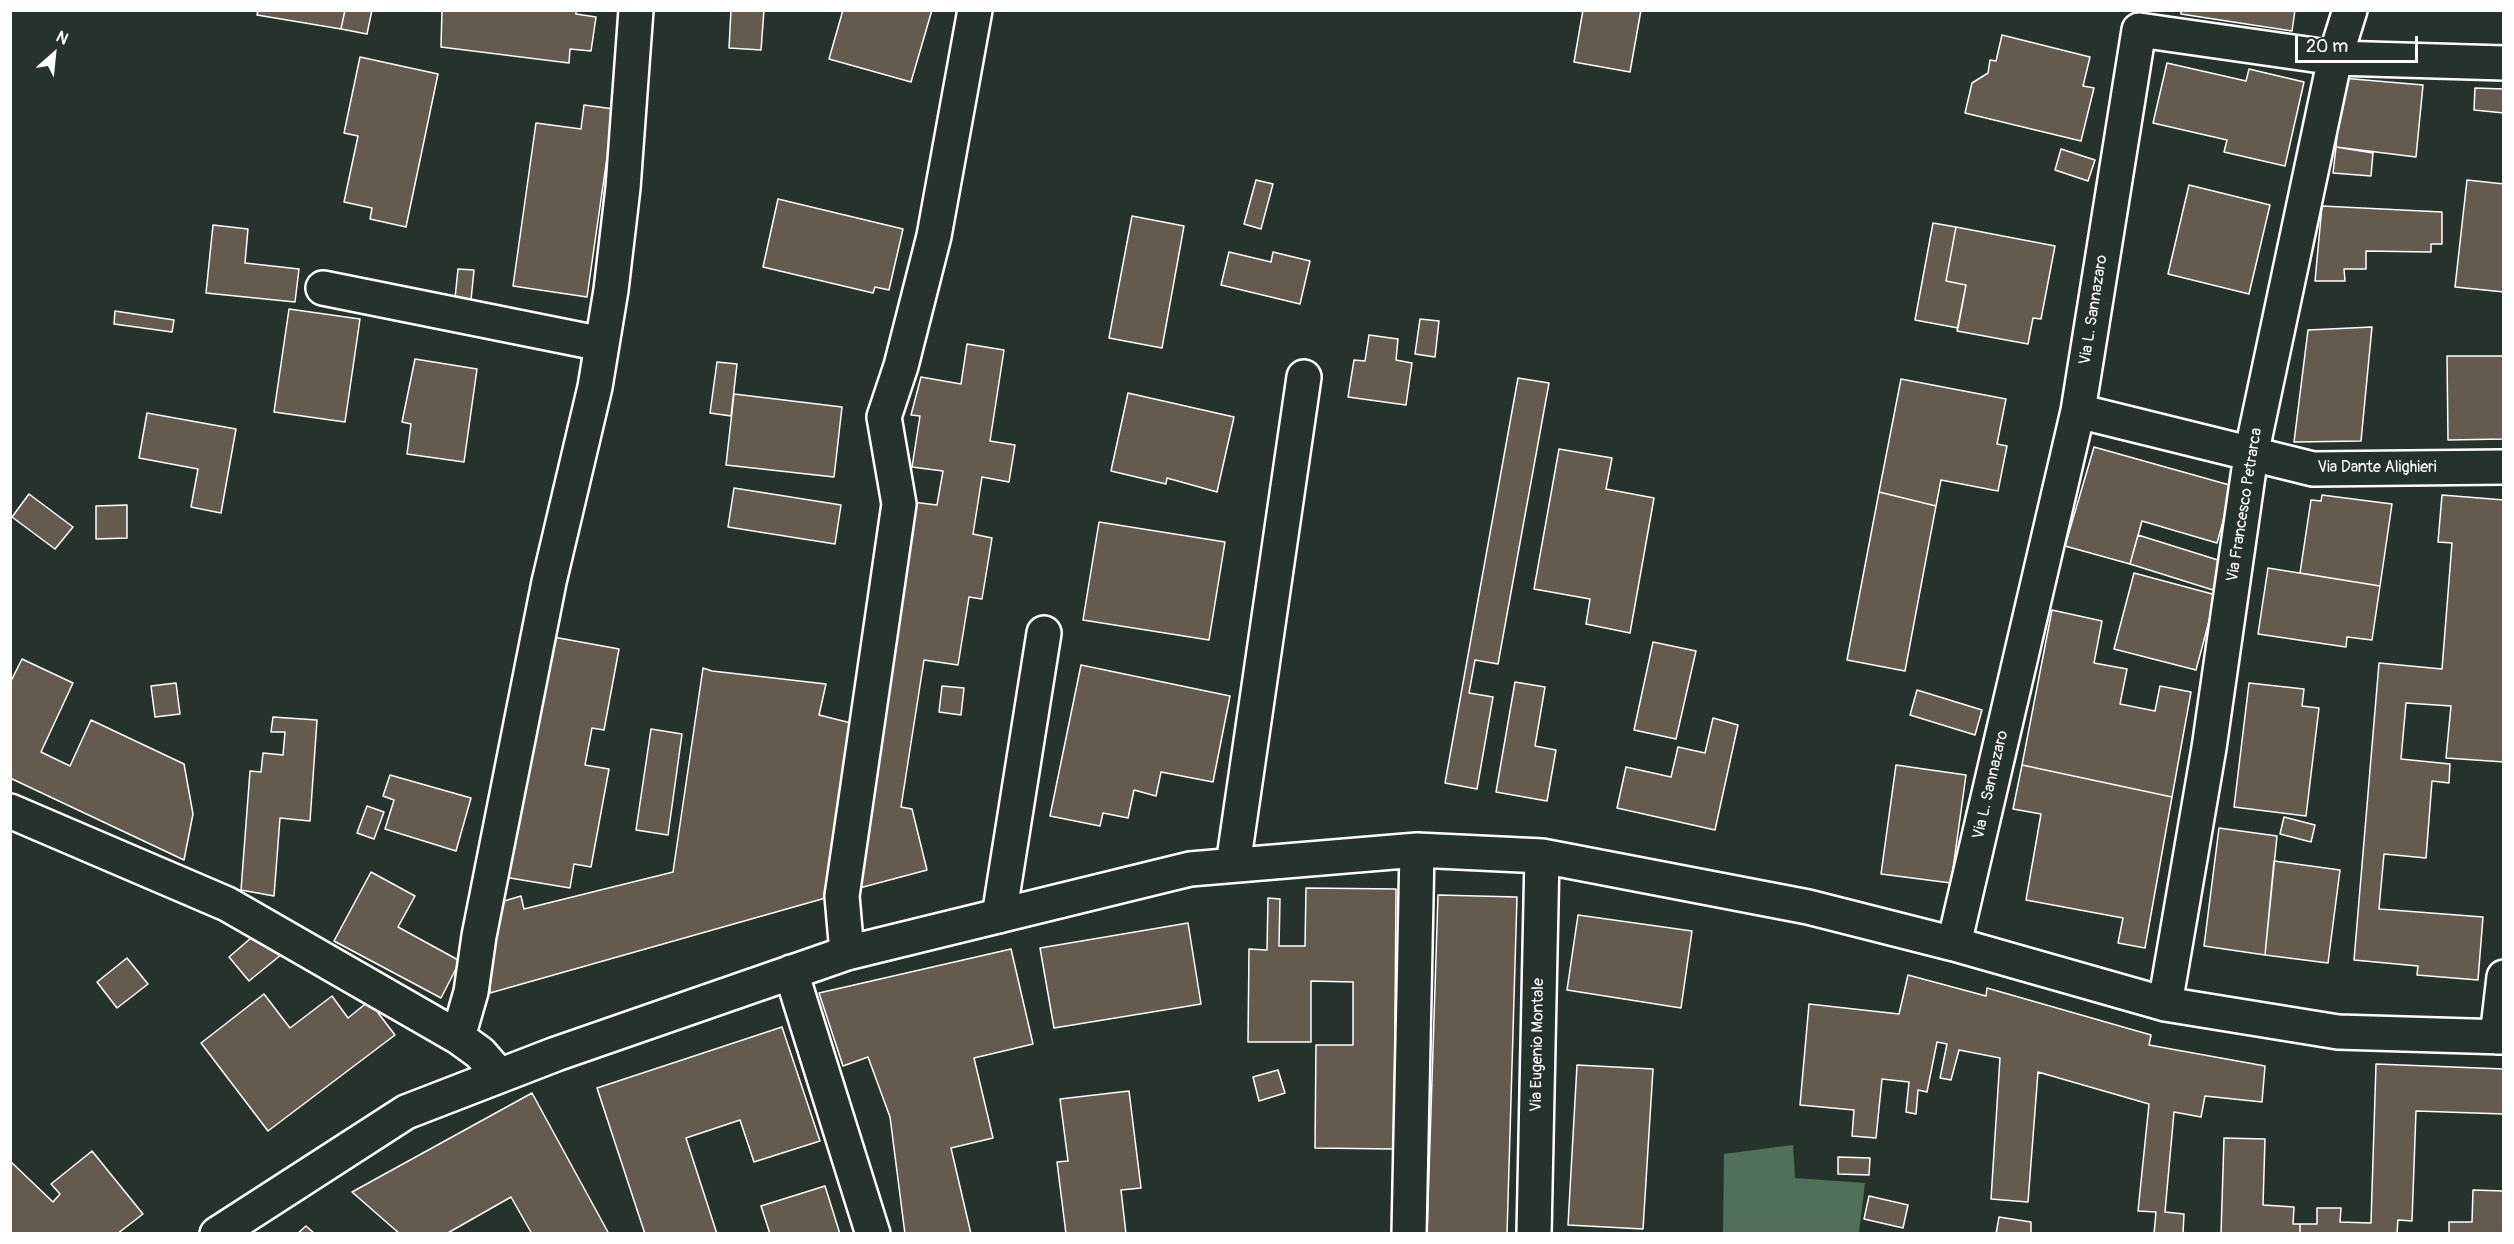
<!DOCTYPE html>
<html>
<head>
<meta charset="utf-8">
<style>
	body { margin:0 }
	#map { position:relative; width:2514px; height:1244px; overflow:hidden; background:#26332d; font-family:Pangolin,sans-serif }
	canvas { display:block }
	.frame { position:absolute; inset:0; border:12px solid #fff; pointer-events:none }
	.north { position:absolute; left:24px; top:24px; width:60px; height:60px; -webkit-text-stroke:4px #26332d; paint-order:stroke; rotate:27deg; font-size:16px; font-weight:700; line-height:24px; text-align:center; color:#fff }
	.north::after { content:''; display:block; margin:auto; width:21px; height:27px; background:#fff; clip-path:polygon(50% 0,100% 100%,50% 72%,0 100%) }
	.scale { position:absolute; left:2295px; top:36px; width:123px; height:27px; box-sizing:border-box; border:3px solid #fff; border-top:0; padding-left:8px; font-size:18px; line-height:21px; white-space:nowrap; color:#fff; -webkit-text-stroke:4px #26332d; paint-order:stroke }
</style>
</head>
<body>
<div id="map">
<canvas width="2514" height="1244"></canvas>
<div class="frame"></div>
<div class="north">N</div>
<div class="scale">20 m</div>
</div>
<script>
const ctx = document.querySelector('canvas').getContext('2d');
ctx.lineJoin = 'round';
function paint(path, color) { ctx.fillStyle = color; ctx.fill(path, 'evenodd'); }
function trace(path, color, width, dash) { ctx.strokeStyle = color; ctx.lineWidth = width; ctx.lineCap = dash ? 'butt' : 'round'; ctx.setLineDash(dash || []); ctx.stroke(path); }
function write(font, color, halo, rows, align = 'center') {
  ctx.font = font + ' Pangolin,sans-serif'; ctx.lineWidth = 5; ctx.setLineDash([]); ctx.textBaseline = 'middle'; ctx.strokeStyle = halo; ctx.fillStyle = color; for (const [text, x, y, turn = 0] of rows) {
    ctx.save(); ctx.translate(x, y); ctx.rotate((+turn || 0) * Math.PI / 180); ctx.textAlign = isNaN(turn) ? turn : align; if (halo) ctx.strokeText(text, 0, 0); ctx.fillText(text, 0, 0); ctx.restore();
  }
}
const green = new Path2D(`
	M1793 1145 1795 1178 1865 1183 1859 1233H1723L1724 1154Z`);
const building = new Path2D(`
	M258 10H345L341 29 257 15Z
	M345 10H372L367 34 341 29Z
	M442 10H576V14L596 17 591 51 570 49 569 63 441 47Z
	M731 10H764L761 50 729 48Z
	M843 10H932L911 82 829 59Z
	M1583 10H1641L1630 72 1574 62Z
	M2181 10H2295L2292 31 2181 14Z
	M2002 35 2090 57 2083 86 2094 88 2081 141 1965 113 1972 83 1988 73 1990 60 1996 61Z
	M360 57 438 74 406 227 370 219 372 208 344 202 358 136 344 133Z
	M2167 63 2246 81 2249 69 2304 82 2285 166 2224 152 2227 140 2153 123Z
	M2342 78 2423 85 2416 157 2336 147Z
	M2475 88 2504 89V113L2474 110Z
	M584 105 614 109 587 297 513 286 536 123 581 129Z
	M2336 147 2373 153 2371 176 2333 173Z
	M2061 149 2095 160 2088 181 2055 170Z
	M1256 180 1273 184 1261 229 1244 224Z
	M2467 180 2504 184V292L2455 287Z
	M2189 185 2270 205 2249 294 2168 274Z
	M778 199 903 229 889 290 875 287 873 293 763 267Z
	M2322 206 2442 212V244H2431V252L2366 251V269H2344L2345 281H2315Z
	M1132 216 1184 226 1162 348 1109 338Z
	M1933 223 1956 227 1946 281 1966 285 1958 328 1915 320Z
	M213 225 248 229 245 263 299 269 295 302 206 293Z
	M1956 227 2055 246 2041 319 2033 318 2028 344 1957 331 1966 285 1946 281Z
	M1229 252 1271 262 1273 252 1310 261 1300 304 1221 285Z
	M458 269 474 270 471 300 455 298Z
	M289 309 360 319 345 422 274 412Z
	M115 311 174 320 172 332 114 324Z
	M1420 319 1439 321 1435 357 1415 354Z
	M2372 327 2361 441 2294 442 2308 330Z
	M1369 335 1398 339 1396 360 1412 363 1406 405 1348 397 1354 360 1365 361Z
	M967 344 1004 350 990 441 1015 445 1009 482 982 477 973 534 992 538 982 599 969 597 958 665 924 660 901 807 912 809 927 870 852 890 912 502 937 505 943 471 912 467 920 416 911 415 921 377 961 384Z
	M2447 356H2504V439L2448 440Z
	M415 359 477 369 464 462 407 454 411 424 402 422Z
	M717 362 737 364 731 416 710 413Z
	M1518 378 1549 383 1498 664 1475 660 1469 693 1493 697 1477 789 1445 783Z
	M1901 379 2006 399 1997 444 2007 446 1998 491 1941 480 1936 506 1879 492Z
	M1128 393 1234 417 1217 492 1167 478 1166 484 1111 471Z
	M734 394 842 407 834 477 726 465Z
	M147 413 236 429 221 513 191 507 198 469 139 458Z
	M2094 447 2233 486 2217 543 2142 521 2130 564 2065 546Z
	M1559 449 1612 458 1606 489 1654 498 1630 633 1586 624 1590 599 1534 589Z
	M734 488 841 505 835 544 728 527Z
	M1879 492 1936 506 1905 671 1847 660Z
	M29 494 73 527 55 549 12 517Z
	M2322 495 2392 504 2380 586 2300 573 2311 500 2321 501Z
	M2442 495 2504 500V762L2446 758 2451 706 2406 703 2401 759 2450 764 2449 783 2432 781 2426 858 2384 854 2379 909 2483 917 2478 980 2417 975 2418 966 2354 960 2379 663 2442 669 2452 543 2438 542Z
	M127 505V538L96 539V506Z
	M1099 522 1225 542 1209 640 1083 620Z
	M2138 535 2221 561 2213 590 2130 564Z
	M2268 568 2380 586 2372 640 2347 637 2346 647 2258 634Z
	M2134 573 2216 595 2196 670 2114 649Z
	M2052 610 2102 621 2094 663 2127 669 2120 704 2155 711 2160 686 2191 692 2172 797 2022 765Z
	M548 636 619 649 604 730 592 728 585 765 609 769 591 867 574 864 570 888 504 877Z
	M1653 642 1696 651 1676 739 1634 730Z
	M22 659 73 683 41 752 70 766 91 720 184 764 193 814 184 860 10 778V683Z
	M1081 665 1230 696 1213 782 1161 772 1156 796 1134 790 1128 818 1103 813 1100 826 1050 816Z
	M703 668 712 671 826 684 819 715 851 723 829 897 490 993 494 904 521 896 524 909 673 872Z
	M1515 682 1545 687 1535 746 1556 750 1547 801 1496 792Z
	M176 683 180 714 155 717 151 686Z
	M2249 683 2304 689 2302 706 2319 708 2306 816 2234 807Z
	M942 686 964 688 961 715 939 712Z
	M1917 690 1982 710 1975 735 1910 715Z
	M273 717 317 720 310 821 280 818 274 896 241 890 250 771 261 772 263 753 283 755 285 732H271Z
	M1713 718 1738 725 1715 830 1617 808 1626 767 1671 777 1678 747 1705 753Z
	M651 729 682 734 668 835 636 830Z
	M1896 765 1966 775 1951 883 1881 874Z
	M2022 765 2172 797 2145 948 2118 943 2123 918 2026 900 2041 814 2013 809Z
	M390 775 471 798 456 851 385 829 394 800 383 796Z
	M367 806 384 812 374 839 357 833Z
	M2284 817 2315 825 2311 842 2280 834Z
	M2219 828 2277 836 2265 955 2204 946Z
	M2274 861 2340 870 2328 963 2265 955Z
	M371 872 415 896 398 927 460 961 441 998 334 941Z
	M1306 888 1396 889 1394 1149 1315 1148 1316 1045H1353V982L1311 981V1042H1248L1249 949 1267 950 1268 898 1280 899 1279 946H1305Z
	M1438 895 1517 897 1507 1234H1427Z
	M1578 915 1692 931 1681 1008 1567 990Z
	M1188 923 1201 1004 1054 1028 1040 948Z
	M251 938 282 954 249 981 229 957Z
	M1011 949 1033 1044 974 1058 993 1138 951 1148 971 1234H905L890 1117 868 1057 843 1066 819 993Z
	M127 958 148 984 117 1008 97 982Z
	M1908 975 1986 996 1987 988 2151 1035 2149 1045 2265 1066 2262 1102 2205 1096 2201 1117 2174 1112 2165 1212 2184 1214 2183 1234H2154L2156 1212 2138 1211 2149 1104 2038 1072 2028 1202 1991 1199 2000 1058 1959 1050 1951 1080 1940 1078 1947 1044 1937 1042 1927 1092 1918 1090 1916 1114 1906 1112 1909 1082 1882 1079 1876 1138 1852 1136 1854 1110 1800 1105 1809 1004 1899 1014Z
	M264 994 290 1028 332 996 348 1018 369 1001 395 1035 268 1131 201 1043Z
	M782 1027 820 1141 754 1162 740 1120 686 1138 717 1234H645L597 1088Z
	M2376 1064 2504 1069V1114L2416 1111 2412 1221 2398 1220 2397 1234H2300V1224H2317V1208H2341L2340 1222 2371 1223Z
	M1577 1065 1653 1069 1643 1229 1568 1225Z
	M1278 1070 1285 1093 1259 1101 1253 1077Z
	M1129 1091 1141 1188 1121 1190 1126 1234H1066L1057 1162 1068 1161 1060 1099Z
	M532 1093 609 1234H532L511 1197 446 1234H400L352 1192Z
	M2224 1138 2265 1139 2263 1205 2294 1207 2293 1224H2300V1234H2221Z
	M92 1151 143 1214 117 1234H10V1161L53 1202 60 1194 51 1184Z
	M1838 1157 1870 1158 1869 1175 1838 1174Z
	M825 1186 840 1234H770L761 1206Z
	M2473 1190 2504 1191V1234H2449V1222H2472Z
	M1869 1196 1908 1205 1903 1228 1864 1219Z
	M1999 1217 2031 1222V1234H1996Z
	M306 1226 315 1234H297Z`);
const street = new Path2D(`
	M323 288 602 344
	M2078 411 2313 469 2504 467
	M10 811 227 904 458 1037 480 1053 499 1075
	M1233 865 1304 377
	M999 916 1044 633
	M1954 944 2078 411 2139 30 2335 58 2504 63
	M847 953 842 896 899 504 884 417 901 366 934 236 975 10
	M791 972 873 1234
	M2165 1004 2209 748 2251 455 2335 58 2350 10
	M458 1037 471 992 479 936 549 582 595 387 611 290 623 188 636 10
	M2497 1037 2504 977
	M217 1234 406 1112 556 1054 847 953 1190 869 1417 850 1542 856 1808 907 1954 944 2165 1004 2338 1032 2504 1037
	M1409 1234 1417 850
	M1534 1234 1542 856`);
const streetNames = [
	["Via L. Sannazaro",2094,310,-81],
	["Via Dante Alighieri",2377,468],
	["Via Francesco Petrarca",2245,505,-81],
	["Via L. Sannazaro",1991,785,-77],
	["Via Eugenio Montale",1538,1045,-89]
];
paint(green, '#507059');
paint(building, '#645b4e');
trace(building, '#fff', 1.5);
trace(street, '#fff', 38);
trace(street, '#26332d', 33);
write('16px', '#fff', '#26332d', streetNames);
</script>
</body>
</html>
